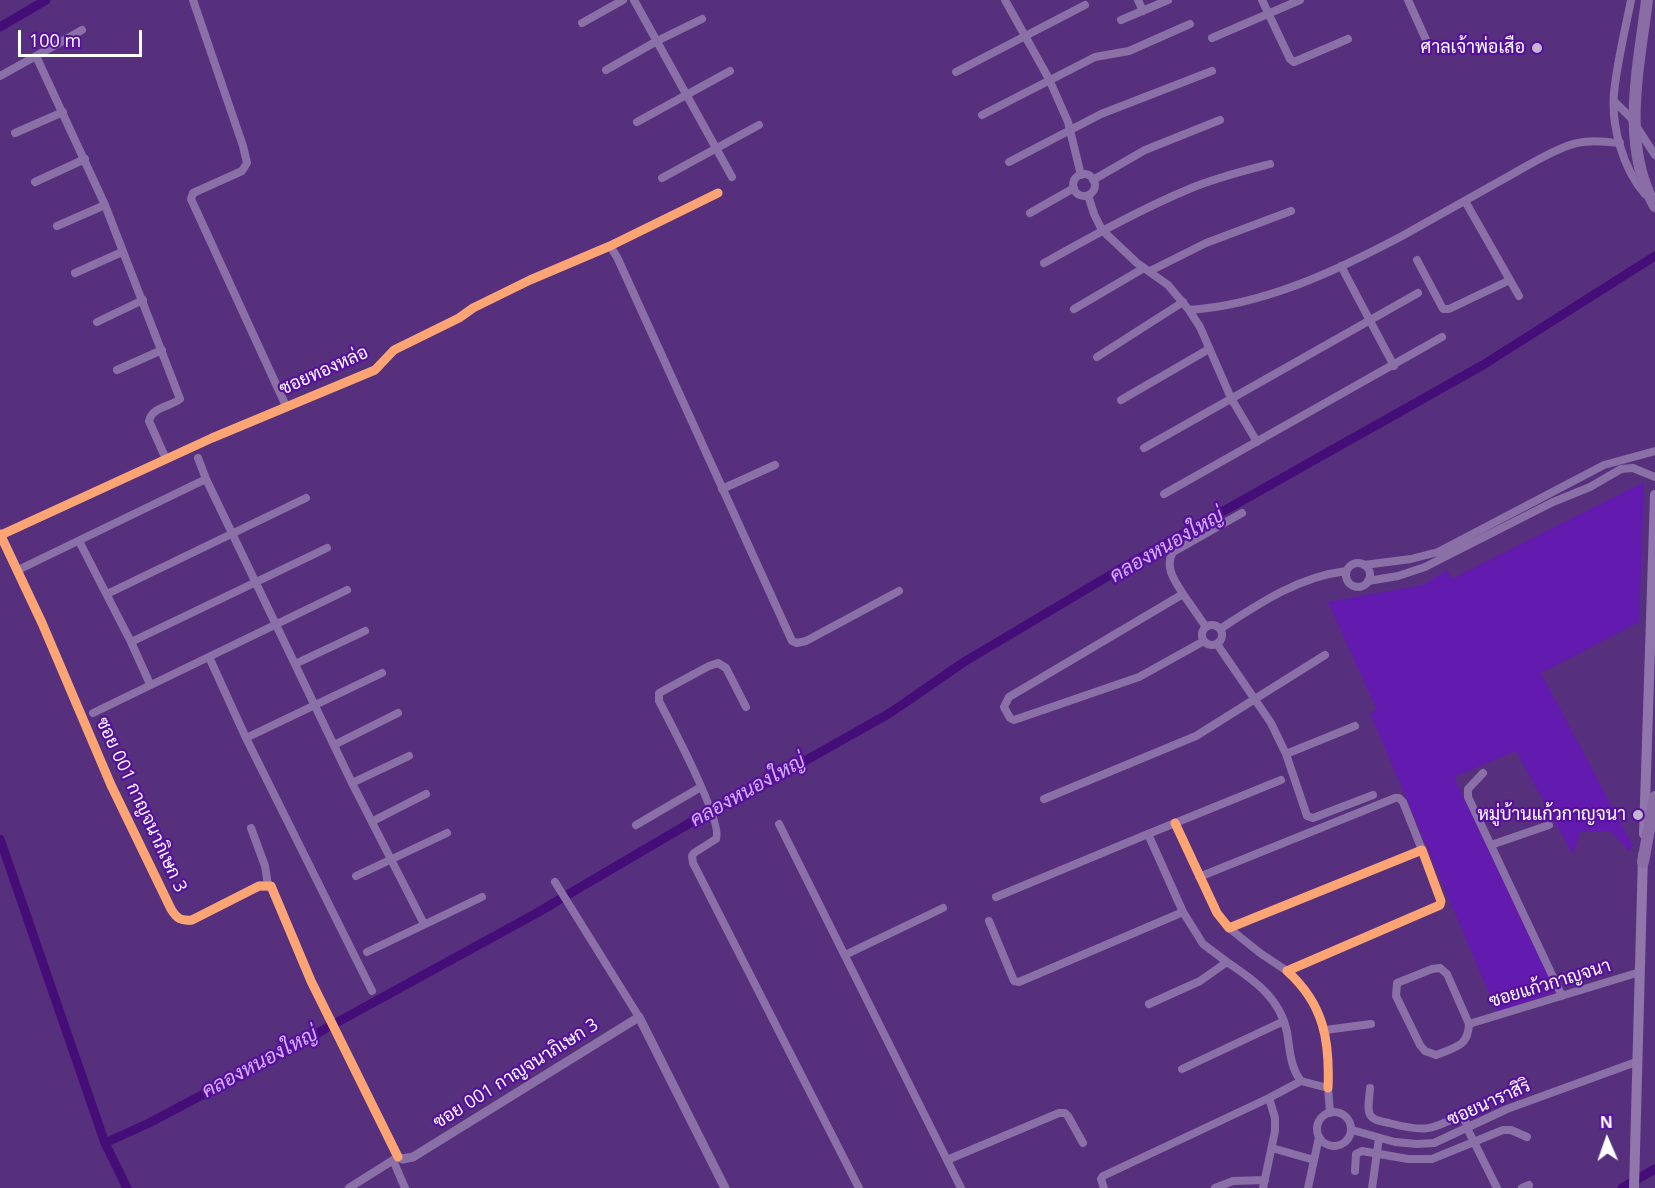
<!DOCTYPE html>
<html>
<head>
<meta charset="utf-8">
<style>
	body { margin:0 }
	#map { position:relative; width:1655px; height:1188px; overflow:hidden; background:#56307c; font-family:"Open Sans",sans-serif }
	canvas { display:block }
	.north { position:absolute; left:1577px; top:1110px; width:60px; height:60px; -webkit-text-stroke:4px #56109b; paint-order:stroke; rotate:358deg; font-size:16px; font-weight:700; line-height:24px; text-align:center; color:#fff }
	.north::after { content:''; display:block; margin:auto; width:21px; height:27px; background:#fff; clip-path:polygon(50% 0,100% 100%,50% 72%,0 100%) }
	.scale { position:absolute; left:18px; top:30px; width:124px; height:27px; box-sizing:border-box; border:3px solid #fff; border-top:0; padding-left:8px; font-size:18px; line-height:21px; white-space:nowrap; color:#fff; -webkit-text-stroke:4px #56109b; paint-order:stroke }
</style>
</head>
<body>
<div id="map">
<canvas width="1655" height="1188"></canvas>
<div class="north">N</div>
<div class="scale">100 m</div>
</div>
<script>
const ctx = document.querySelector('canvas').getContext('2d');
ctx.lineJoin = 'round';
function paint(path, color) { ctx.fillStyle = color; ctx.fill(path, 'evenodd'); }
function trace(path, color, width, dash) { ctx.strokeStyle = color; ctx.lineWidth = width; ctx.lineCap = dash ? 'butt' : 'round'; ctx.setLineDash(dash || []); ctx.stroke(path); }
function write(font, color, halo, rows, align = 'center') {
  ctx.font = font + ' "Open Sans",Sarabun,sans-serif'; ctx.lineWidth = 4.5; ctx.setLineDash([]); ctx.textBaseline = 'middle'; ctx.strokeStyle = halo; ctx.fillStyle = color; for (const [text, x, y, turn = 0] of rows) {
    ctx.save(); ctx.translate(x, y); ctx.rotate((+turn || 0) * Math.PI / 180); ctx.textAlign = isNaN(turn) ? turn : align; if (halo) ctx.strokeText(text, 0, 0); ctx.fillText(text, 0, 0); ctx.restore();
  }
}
const green = new Path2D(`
	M1644 482 1639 622 1541 673 1633 846 1629 851 1610 831 1580 832 1573 855 1516 751 1454 777 1556 992 1497 1012 1370 713 1377 710 1328 602 1423 585 1447 570 1452 579Z`);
const canal = new Path2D(`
	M0 27 46 0
	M0 839 105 1143 149 1123 261 1064 535 914 700 817 755 789 890 713 964 662 1117 571 1483 365 1655 256
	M105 1143 127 1188
	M1622 1188 1655 1169`);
const minor = new Path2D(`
	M193 0 243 146 247 163 242 171 193 193 191 199 286 406
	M634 0 732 177
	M1005 0 1049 79 1068 122 1081 175
	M1138 0 1143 11
	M1262 0 1290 59 1294 62 1348 39
	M1408 0 1427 42
	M1631 0C1625 31 1617 62 1614 93 1611 126 1623 169 1645 194
	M1121 20 1168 0
	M582 23 623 0
	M1212 38 1300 0
	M36 56 82 30
	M606 70 657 41 702 19
	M956 72 1085 5
	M0 76 36 56 105 205 180 399C170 407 152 407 149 421L166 459
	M1614 101 1631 118 1655 155
	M982 115 1095 57 1129 51 1190 24
	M637 122 730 71
	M15 133 63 112
	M1009 162 1101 114 1212 71
	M1073 185a11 11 0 1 1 22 0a11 11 0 1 1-22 0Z
	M662 178 759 125
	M1093 180 1145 150 1220 120
	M35 182 85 159
	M1088 195 1094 214 1102 230 1137 263 1168 285 1189 310C1264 305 1336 271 1402 236 1438 216 1474 196 1509 176 1529 165 1549 152 1570 145 1586 139 1604 142 1620 143
	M1465 201 1519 296
	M1030 213 1074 188
	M57 226 105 205
	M610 246 617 257 792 641 797 643 806 641 899 591
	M1417 260 1443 309H1449L1510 280
	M1044 263C1091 237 1139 210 1189 189 1215 178 1243 171 1270 164
	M1341 266 1394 366
	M1150 271 1206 243 1291 211
	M75 273 122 252
	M1074 309 1144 268
	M1189 310 1200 327 1231 398 1257 442
	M97 322 143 300
	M1097 357 1183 302
	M117 370 162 350
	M1121 400 1209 349
	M1144 448 1418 293
	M198 458 206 479 352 783 424 924
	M722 489 775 465
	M1164 494 1442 337
	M1 535 212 438 375 370 394 350 459 318 473 308 530 280 610 246 718 193
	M79 541 131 642 150 684
	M1346 575a12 12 0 1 1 24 0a12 12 0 1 1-24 0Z
	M1364 565 1411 559 1438 552 1604 465 1655 451
	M18 570 206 479
	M1368 581 1398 576 1425 567 1553 502 1590 487 1621 469 1633 468 1655 477
	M107 594 306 498
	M1183 594C1175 581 1164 567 1173 552L1242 513
	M1202 635a10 10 0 1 1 20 0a10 10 0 1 1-20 0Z
	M1220 629C1260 603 1298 577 1346 571
	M1204 641 1139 677 1014 720 1010 718 1004 707 1009 697 1183 594 1206 627
	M131 642 327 548
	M1217 644 1271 723 1286 754 1307 816 1313 818 1373 795
	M209 657 246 738 372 991
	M295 664 365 631
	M746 707 726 668 718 663 709 666 659 693V701C670 722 724 823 716 839L694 853 692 856 693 863 859 1188
	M93 713 347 590
	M246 738 382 673
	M334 745 398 713
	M1286 754 1355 726
	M1483 773 1468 789V797L1562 996
	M352 783 409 756
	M1044 799 1196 736 1325 655
	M373 821 426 794
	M1175 823 1217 913 1229 928 1422 850 1441 901 1440 905 1287 971C1324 1004 1330 1041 1328 1088
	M779 824 961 1188
	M636 825 701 787
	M251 828 265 866 268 885
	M1148 834 1281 780
	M1491 845 1549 825
	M356 876 447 833
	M1199 877 1395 798H1399L1403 802 1422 850
	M555 882 639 1017
	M996 897 1148 834 1183 912
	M989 921 1014 981 1019 982 1183 912 1203 944 1227 962
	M1229 928 1260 953 1287 971
	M367 952 482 897
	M845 955 943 908
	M1149 1004 1200 981 1227 962C1254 980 1280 998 1287 1032 1290 1050 1290 1067 1301 1081
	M1469 1024C1468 1047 1455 1047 1436 1055L1425 1051 1420 1045 1396 996 1397 983 1432 969 1440 968 1447 974 1469 1024 1640 972
	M1325 1030 1371 1024
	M1182 1069 1284 1021
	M1370 1088C1370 1095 1366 1111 1371 1116 1375 1121 1383 1122 1389 1123 1423 1132 1430 1131 1461 1115L1469 1127
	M1317 1129a17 17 0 1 1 34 0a17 17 0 1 1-34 0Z
	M1467 1128 1497 1188
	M1352 1130 1395 1142 1417 1144 1434 1143 1507 1109 1636 1062
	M1272 1148 1314 1160
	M393 1160 405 1188
	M947 1160 1059 1113H1065L1068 1116 1083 1143
	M1355 1171 1356 1154 1362 1151 1408 1159H1432L1503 1130H1511L1527 1137
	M349 1188 398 1157
	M1104 1188 1101 1179 1103 1176 1269 1098 1301 1081 1328 1088 1330 1113
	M1215 1188 1233 1181 1265 1180
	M1263 1188 1275 1131V1118L1269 1098
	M1308 1188 1319 1137
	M1372 1188 1379 1138
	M1522 1188 1529 1185`);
const tertiary = new Path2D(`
	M0 534 42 623 111 785 171 909C177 919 181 921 192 920L259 886H271L311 981 398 1157 403 1159 413 1157 639 1017 725 1188`);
const secondary = new Path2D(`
	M1644 834 1655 495
	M1634 1188 1643 855`);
const primary = new Path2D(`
	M1643 862 1655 797`);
const primaryBridge = new Path2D(`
	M1647 0C1639 66 1620 145 1655 206`);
const cycleway = new Path2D(`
	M0 534 42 623 111 785 171 909C177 919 181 921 192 920L259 886H271L311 981 398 1157
	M1 535 212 438 375 370 394 350 459 318 473 308 530 280 610 246 718 193
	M1175 823 1217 913 1229 928 1422 850 1441 901 1440 905 1287 971C1324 1004 1330 1041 1328 1088`);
const markers = [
	[1537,48,6,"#c4b7d1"],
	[1638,815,6,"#c4b7d1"]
];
const poiNames = [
	["ศาลเจ้าพ่อเสือ",1525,48],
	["หมู่บ้านแก้วกาญจนา",1626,815]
];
const streetNames = [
	["ซอยทองหล่อ",324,371,-24],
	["ซอย 001 กาญจนาภิเษก 3",141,805,65],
	["ซอยแก้วกาญจนา",1550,984,-17],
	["ซอย 001 กาญจนาภิเษก 3",516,1074,-32],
	["ซอยนาราสิริ",1489,1103,-24]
];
const waterNames = [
	["คลองหนองใหญ่",1167,546,-30],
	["คลองหนองใหญ่",748,791,-29],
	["คลองหนองใหญ่",260,1063,-28]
];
paint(green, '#631aae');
trace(canal, '#440d77', 9);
trace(minor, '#8a70a6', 8);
trace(tertiary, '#8a70a6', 9);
trace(secondary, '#9076aa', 10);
trace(primary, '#896da4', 12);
trace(primaryBridge, '#896da4', 12);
trace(cycleway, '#fda474', 9);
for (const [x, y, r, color] of markers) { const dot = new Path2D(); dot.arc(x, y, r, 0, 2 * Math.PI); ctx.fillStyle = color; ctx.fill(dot); trace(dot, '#56109b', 2); }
write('18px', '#fff', '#56109b', poiNames, 'right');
write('18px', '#fff', '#56109b', streetNames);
write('italic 20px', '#d5b0fb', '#56109b', waterNames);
</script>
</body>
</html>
